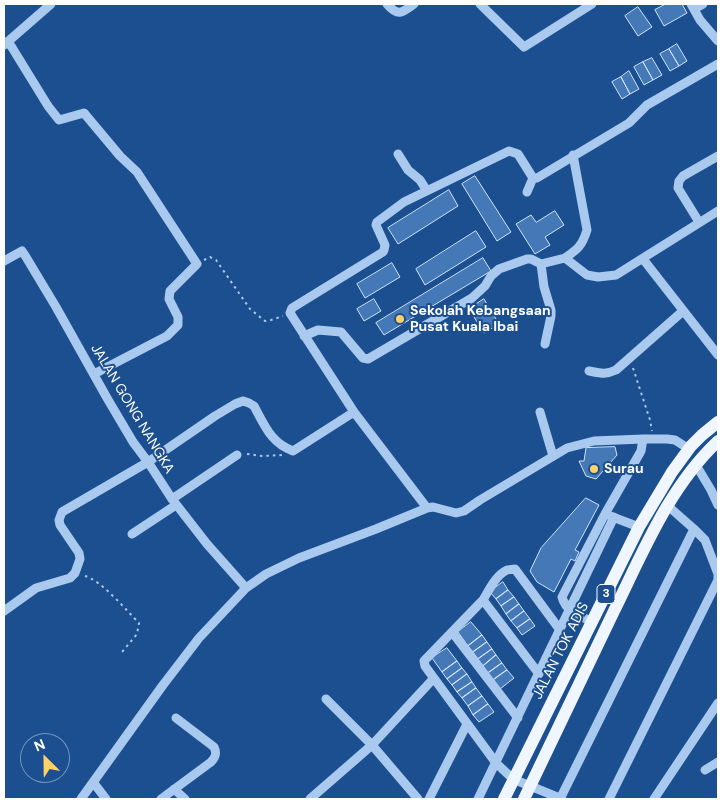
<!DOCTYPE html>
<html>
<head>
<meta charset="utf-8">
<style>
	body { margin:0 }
	#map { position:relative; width:722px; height:803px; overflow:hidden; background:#1b4f8f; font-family:"DM Sans",sans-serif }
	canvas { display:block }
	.frame { position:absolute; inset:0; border:5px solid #fff; pointer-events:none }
	.north { position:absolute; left:20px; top:733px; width:50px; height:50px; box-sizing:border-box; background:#1b4f8f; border:1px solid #7695bc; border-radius:50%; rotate:337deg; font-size:14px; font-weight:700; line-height:20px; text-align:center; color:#fff }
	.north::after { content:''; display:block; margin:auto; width:18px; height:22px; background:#ffd166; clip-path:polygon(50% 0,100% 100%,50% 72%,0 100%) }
</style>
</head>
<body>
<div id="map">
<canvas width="722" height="803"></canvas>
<div class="frame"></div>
<div class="north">N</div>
</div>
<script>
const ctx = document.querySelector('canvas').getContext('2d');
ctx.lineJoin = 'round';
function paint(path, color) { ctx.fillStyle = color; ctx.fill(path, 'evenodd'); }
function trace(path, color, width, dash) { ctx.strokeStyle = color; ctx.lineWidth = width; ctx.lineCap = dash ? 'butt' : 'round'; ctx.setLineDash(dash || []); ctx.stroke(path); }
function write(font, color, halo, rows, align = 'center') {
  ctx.font = font + ' "DM Sans",sans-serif'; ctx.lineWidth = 4; ctx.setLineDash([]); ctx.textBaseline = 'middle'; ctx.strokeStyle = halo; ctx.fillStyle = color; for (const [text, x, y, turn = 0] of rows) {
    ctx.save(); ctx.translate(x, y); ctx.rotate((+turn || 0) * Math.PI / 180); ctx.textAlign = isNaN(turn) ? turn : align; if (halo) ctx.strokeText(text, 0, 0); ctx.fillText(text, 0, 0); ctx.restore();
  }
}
const building = new Path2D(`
	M666 4H682L687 13 664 26 655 10Z
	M638 7 652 27 638 36 625 16Z
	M677 44 687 61 679 66 669 49Z
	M669 49 679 66 670 71 660 54Z
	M652 58 662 75 653 80 643 62Z
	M643 62 653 80 644 85 634 67Z
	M629 71 639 89 630 94 621 77Z
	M621 77 630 94 622 99 612 82Z
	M475 176 511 232 497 241 462 184Z
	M449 190 458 206 398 244 388 228Z
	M555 211 564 225 545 237 550 245 535 254 516 224 531 215 536 222Z
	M476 231 486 247 425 285 416 269Z
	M483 258 491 271 384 335 376 323Z
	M392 263 400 277 365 298 357 284Z
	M374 299 381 311 364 321 357 309Z
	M484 299 499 324 484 333 469 309Z
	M615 447 617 455 596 479 586 476 579 461H584L586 448Z
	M586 498 599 505 575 550 579 552 575 561 571 559 554 592 537 582 530 571 541 548Z
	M503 582 508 590 496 599 490 592Z
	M508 590 514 597 501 606 496 599Z
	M514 597 519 604 506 614 501 606Z
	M519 604 524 611 511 621 506 614Z
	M524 611 530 619 517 628 511 621Z
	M530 619 535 626 522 635 517 628Z
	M471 622 482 635 468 646 458 632Z
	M482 635 487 642 473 652 468 646Z
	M487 642 492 649 478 659 473 652Z
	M447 648 457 661 442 672 432 658Z
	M492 649 496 655 483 666 478 659Z
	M496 655 502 663 488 673 483 666Z
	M457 661 462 668 447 679 442 672Z
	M502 663 507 670 493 680 488 673Z
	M462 668 467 674 452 685 447 679Z
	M507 670 514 678 500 689 493 680Z
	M467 674 472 682 457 692 452 685Z
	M472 682 476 688 462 698 457 692Z
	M476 688 482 696 468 706 462 698Z
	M482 696 488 704 473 715 468 706Z
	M488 704 494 712 479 722 473 715Z`);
const path = new Path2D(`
	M204 260 210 257 216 260 250 309 265 321 271 320 283 316
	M633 368 650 420 652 431
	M247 454 262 456 282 455
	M85 576C102 581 126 610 139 623L137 634 122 652`);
const minor = new Path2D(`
	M387 4C398 17 402 13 414 4
	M480 4 524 47 592 4
	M691 4 700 20 718 41
	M694 9 703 4
	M8 41 48 106 59 120 84 113 120 156 137 172 197 264 170 291 169 299 178 317V325L167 336 94 374
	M4 45 51 4
	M398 154 408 170 420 180 427 191
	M527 192 533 178
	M699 222 678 188 679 181 683 176 718 156
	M565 258C578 249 582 246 587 230L573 155
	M643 259 718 355
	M4 261 22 251 26 257 56 307 107 398 133 442 148 462 172 499 207 544 246 588
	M541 264 544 287 551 310V316L545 344
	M304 336 318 330 341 332 363 358 368 359 472 298 485 286 491 276 499 269 527 259H531L541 264 565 258 587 275 598 277 616 275 718 211
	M589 371C600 373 605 375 616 370L683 311
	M540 412 553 456
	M696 465 711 490 718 505
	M172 499 237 455
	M427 508 354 412 290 313 292 308 383 252 384 250 385 245 376 225 377 222 404 202 509 151 518 154 533 178H537L629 123 647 105 718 64
	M610 516 639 527
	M694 529 705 540 718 574
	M132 534 176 505
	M483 600 539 674
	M4 611 36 588 70 578 75 573 80 559 79 553 60 525 59 520 62 512 148 462 215 416 235 404 243 401 249 403 254 406C265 426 271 443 293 451L354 412
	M593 622C580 616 566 612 562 597L605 514 641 451 643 439
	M560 630 515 569C513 569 508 570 507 570 496 575 489 590 483 600L424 661 425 666 496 763 513 779 562 799
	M452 632 518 718
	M326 699 372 745 418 799
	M705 770 718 762
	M93 782 106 799
	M174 789 185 799
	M81 799 163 685 199 638 246 588 266 574 299 558 376 529 427 508 433 507 456 513 464 511 480 500 567 448 594 441 643 439H667L675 440 689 449
	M161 799 211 762C216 757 217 753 214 747L176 718
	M310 799 372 745 434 678
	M429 799 467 724
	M478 799 614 517
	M560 799 694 529 668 506
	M609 799 718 580V576
	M654 799 718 703`);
const major = new Path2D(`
	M504 799 639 527 672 472 691 446 702 435 718 422
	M524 799C554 737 584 674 614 611 643 552 669 487 718 441`);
const markers = [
	[400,319,5,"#ffd166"],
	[594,469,5,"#ffd166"]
];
const shields = [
	[606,594,18]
];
const shieldNames = [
	["3",606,594]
];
const poiNames = [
	["Sekolah Kebangsaan",410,311],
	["Pusat Kuala Ibai",410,327],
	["Surau",604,469]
];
const streetNames = [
	["JALAN GONG NANGKA",132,409,59],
	["JALAN TOK ADIS",561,651,-63]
];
paint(building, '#4478b7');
trace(building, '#cfe3fa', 1);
trace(path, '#a9c9ee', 2, [2.5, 4]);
trace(minor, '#a9c9ee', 9);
trace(major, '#f0f6ff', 12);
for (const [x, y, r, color] of markers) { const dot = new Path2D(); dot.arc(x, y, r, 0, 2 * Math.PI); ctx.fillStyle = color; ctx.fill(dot); trace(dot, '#1b4f8f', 2); }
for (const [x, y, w] of shields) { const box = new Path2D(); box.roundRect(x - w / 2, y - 9.5, w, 19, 4); ctx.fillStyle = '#1b4f8f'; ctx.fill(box); trace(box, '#fff', 1); }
write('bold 12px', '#fff', null, shieldNames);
write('bold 14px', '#fff', '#1b4f8f', poiNames, 'left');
write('14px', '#fff', '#1b4f8f', streetNames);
</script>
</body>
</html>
